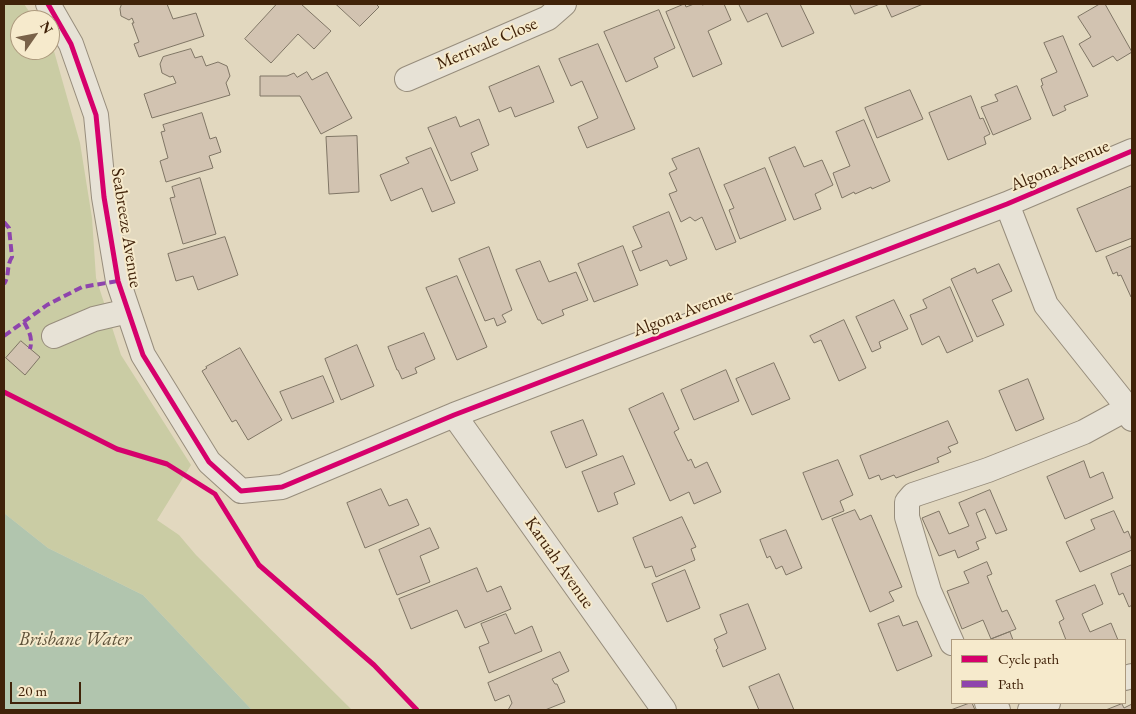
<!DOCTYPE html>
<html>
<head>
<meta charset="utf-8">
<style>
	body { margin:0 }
	#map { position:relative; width:1136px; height:714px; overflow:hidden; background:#e2d8bf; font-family:"EB Garamond",serif }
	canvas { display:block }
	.frame { position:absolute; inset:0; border:5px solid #402209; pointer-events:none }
	.legend { position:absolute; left:951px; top:639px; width:175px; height:65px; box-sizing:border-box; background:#f6eacc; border:1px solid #ad9a7e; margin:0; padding:6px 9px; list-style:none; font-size:15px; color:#402209 }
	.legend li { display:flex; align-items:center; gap:10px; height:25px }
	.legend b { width:25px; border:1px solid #ad9a7e }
	.north { position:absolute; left:10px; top:10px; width:50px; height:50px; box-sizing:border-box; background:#f6eacc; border:1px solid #ad9a7e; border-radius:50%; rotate:57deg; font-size:14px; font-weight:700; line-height:20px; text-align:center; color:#402209 }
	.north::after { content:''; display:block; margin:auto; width:18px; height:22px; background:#796249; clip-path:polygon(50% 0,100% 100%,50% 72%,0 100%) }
	.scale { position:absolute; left:10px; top:682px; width:71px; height:22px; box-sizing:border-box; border:2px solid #402209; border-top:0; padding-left:6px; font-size:15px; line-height:18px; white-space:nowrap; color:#402209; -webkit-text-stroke:4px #f6eacc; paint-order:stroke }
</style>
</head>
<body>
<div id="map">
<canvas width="1136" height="714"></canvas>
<div class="frame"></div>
<ul class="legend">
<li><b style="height:6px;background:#d6006c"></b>Cycle path</li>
<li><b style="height:6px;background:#8e44ad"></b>Path</li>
</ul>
<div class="north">N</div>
<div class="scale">20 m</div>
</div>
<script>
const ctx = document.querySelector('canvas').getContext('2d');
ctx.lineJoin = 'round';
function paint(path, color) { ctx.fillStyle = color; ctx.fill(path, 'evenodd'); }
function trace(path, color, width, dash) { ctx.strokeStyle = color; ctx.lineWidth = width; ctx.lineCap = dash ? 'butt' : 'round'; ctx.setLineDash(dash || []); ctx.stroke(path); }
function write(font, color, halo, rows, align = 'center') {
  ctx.font = font + ' "EB Garamond",serif'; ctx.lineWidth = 4; ctx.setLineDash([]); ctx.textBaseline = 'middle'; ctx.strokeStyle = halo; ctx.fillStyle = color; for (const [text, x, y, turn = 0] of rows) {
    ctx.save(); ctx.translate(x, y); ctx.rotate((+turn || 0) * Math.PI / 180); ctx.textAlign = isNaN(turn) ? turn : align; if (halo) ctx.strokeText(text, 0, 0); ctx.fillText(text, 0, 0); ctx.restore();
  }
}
const green = new Path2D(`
	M4 4H24L35 20H20V50H50V41L52 44 80 143 92 218 96 278 121 355 191 465 157 520 179 535 196 555 352 710H252L143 595 48 548 4 513Z`);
const water = new Path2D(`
	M4 513 48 548 143 595 252 710H4Z`);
const building = new Path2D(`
	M122 4H167L173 19 196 13 204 36 139 57 134 44 139 42 132 23H134L132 18 129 20 121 16 120 9Z
	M277 4H301L331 31 314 49 298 34 271 63 245 39Z
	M336 4H376L379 7 360 26Z
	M685 4 686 7 694 4H702V5L706 4H724L731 20 708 31 722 64 693 77 666 12Z
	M739 4H800L814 33 782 47 767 13 748 22Z
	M850 4H880L855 14Z
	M886 4H923L892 17Z
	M1100 4H1105L1132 52 1117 61 1113 56 1093 67 1079 44 1091 37 1078 17Z
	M659 10 675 48 654 58 658 67 626 82 604 32Z
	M1063 36 1088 96 1064 106 1066 110 1053 116 1041 86 1043 85 1041 79 1057 72 1044 43Z
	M598 44 635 129 587 148 578 127 598 118 582 81 571 86 559 59Z
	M191 49 195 58 202 56 206 66 218 62 227 66 230 76 226 83 230 95 152 118 144 94 176 83 173 76 170 77 162 73 160 64 163 57Z
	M539 66 554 102 515 117 511 107 499 112 489 87Z
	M307 72 312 80 327 72 352 118 321 134 300 96H260V76H287L294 73 297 77Z
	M1017 86 1031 119 993 135 981 107 998 101 995 95Z
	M910 90 923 119 877 138 865 108Z
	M971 96 980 119 983 118 990 134 984 137 986 144 948 160 929 113Z
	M202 113 210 139 216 137 221 152 209 156 213 168 166 182 160 161 168 158 161 132 165 131 163 125Z
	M456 117 460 127 479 119 489 145 471 153 478 170 451 181 428 128Z
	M864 120 890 181 872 189 871 187 855 194 854 192 842 198 833 173 850 166 836 132Z
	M357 136 359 192 329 194 326 137Z
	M795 147 804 167 822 160 833 185 815 194 821 209 794 220 769 158Z
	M431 148 455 203 432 212 422 188 391 201 380 175 409 163 406 158Z
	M699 148 736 242 716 250 702 217 695 221 690 217 681 222 669 194 677 191 669 173 677 169 672 159Z
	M765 168 786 220 740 239 729 210 734 208 724 185Z
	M200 178 216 234 183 244 170 198 175 197 172 187Z
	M1132 186V238L1096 252 1077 209Z
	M669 212 687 259 670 266 667 260 640 271 632 251 642 247 633 227Z
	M225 237 238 275 198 290 193 276 176 281 168 254Z
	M623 246 638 285 594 302 578 264Z
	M1132 246V296L1131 297 1121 275 1118 276 1117 272 1113 274 1106 257Z
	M489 247 512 310 502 315 506 322 497 326 494 318 485 321 459 259Z
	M540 261 549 282 576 272 588 300 562 310 564 315 542 324 540 320H538L516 270Z
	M999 264 1012 291 992 300 1004 325 977 337 951 279 975 268 977 273Z
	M457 276 487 347 457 360 426 288Z
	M950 287 973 341 947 353 939 336 922 345 910 315 927 308 923 300Z
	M894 300 908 329 879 342 881 348 872 352 856 317Z
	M844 320 866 368 839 381 821 340 814 343 810 336Z
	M424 333 435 359 415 368 417 373 402 379 398 370H397L388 347Z
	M21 341 40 357 25 375 6 358Z
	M357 345 374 386 341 400 325 359Z
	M240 348 282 420 248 440 236 420 232 422 202 371 207 368 206 367Z
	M774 363 790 399 752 415 736 379Z
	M726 370 739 401 694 420 681 390Z
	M323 376 334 402 292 419 280 392Z
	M1028 379 1044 419 1016 431 999 391Z
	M663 393 679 429 674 432 688 461 691 459 695 468 707 462 721 492 694 504 689 492 670 501 629 409Z
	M583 420 597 455 566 468 551 432Z
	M948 421 958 443 948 447 951 452 937 458 939 462 896 478 894 475 881 480 879 475 869 479 860 456Z
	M623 456 635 484 614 493 618 504 598 512 582 472Z
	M838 460 853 495 840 501 844 511 822 520 803 473Z
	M1084 461 1090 478 1103 472 1113 498 1065 519 1047 477Z
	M381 489 389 506 407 499 419 525 365 548 347 503Z
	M990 490 1007 530 996 534 985 509 976 513 986 538 976 542 979 549 958 558 955 550 939 556 922 518 939 511 949 534 969 526 959 503Z
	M855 510 860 520 871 515 902 587 889 592 894 601 870 612 832 519Z
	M1114 511 1124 533 1128 531 1132 541V550L1080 572 1066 542 1095 529 1091 520Z
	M682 517 696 547 691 549 695 560 656 577 652 566 645 568 633 538Z
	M430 528 439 548 420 556 430 582 397 595 379 550Z
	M786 530 802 568 786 575 782 566 776 569 770 556 767 558 760 540Z
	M987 562 992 574 987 576 1002 612 1007 610 1016 629 991 639 983 620 962 629 947 591 969 583 964 572Z
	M1132 565V605L1129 607 1123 593 1119 595 1111 574Z
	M477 568 487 592 501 586 511 609 465 628 457 610 411 629 399 599Z
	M685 570 700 608 667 622 652 584Z
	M1095 585 1103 604 1082 614 1090 632 1111 623 1118 640H1066L1059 622 1064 619 1056 601Z
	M748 604 766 649 723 667 716 650 718 648 714 639 727 633 720 615Z
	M506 614 515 634 532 626 542 651 489 673 479 647 489 643 481 624Z
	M899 616 903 626 917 621 932 656 897 671 878 624Z
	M1010 632 1013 640H990L991 639Z
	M560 652 569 671 552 679 555 684H557L565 702 545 710H508L512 703 509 695 495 701 488 683Z
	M779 674 794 710H759L749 687Z
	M970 703H972L975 710H951Z
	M1122 704 1124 708 1132 704V710H1106Z`);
const minor = new Path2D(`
	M48 4 71 44 96 115 104 197 118 281 143 355 209 462 241 491 282 487 454 415 1007 204 1132 151
	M407 79 548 18 564 4
	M1007 204 1046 305 1128 408 1132 419
	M54 336 94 319 128 311
	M454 415 664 710
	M952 643 929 591 907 517V502L913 495 988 470 1084 432 1128 408
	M1125 678 1132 676
	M987 703 998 710
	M1030 710 1048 703`);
const quiet = new Path2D(`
	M4 222 9 228 12 257C6 266 10 275 4 284
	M24 322C29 331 33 338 30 349
	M4 336 47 305 82 287 118 281`);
const cycleway = new Path2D(`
	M48 4 71 44 96 115 104 197 118 281 143 355 209 462 241 491 282 487 454 415 1007 204 1132 151
	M4 392 117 449 167 464 215 494 259 565 374 665 417 710`);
const streetNames = [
	["Merrivale Close",487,44,-23],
	["Algona Avenue",1060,166,-23],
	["Seabreeze Avenue",126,228,81],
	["Algona Avenue",683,313,-21],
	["Karuah Avenue",559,563,55]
];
const waterNames = [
	["Brisbane Water",75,640]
];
paint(green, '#cacca4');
paint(water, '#b1c5ae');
paint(building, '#d2c3b1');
trace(building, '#7f7565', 1);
trace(minor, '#978d7c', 26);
trace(minor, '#e7e2d6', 24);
trace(quiet, '#8e44ad', 4, [8, 4]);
trace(cycleway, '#d6006c', 5);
write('18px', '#402209', '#f6eacc', streetNames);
write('italic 19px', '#5c5038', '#f6eacc', waterNames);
</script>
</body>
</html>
